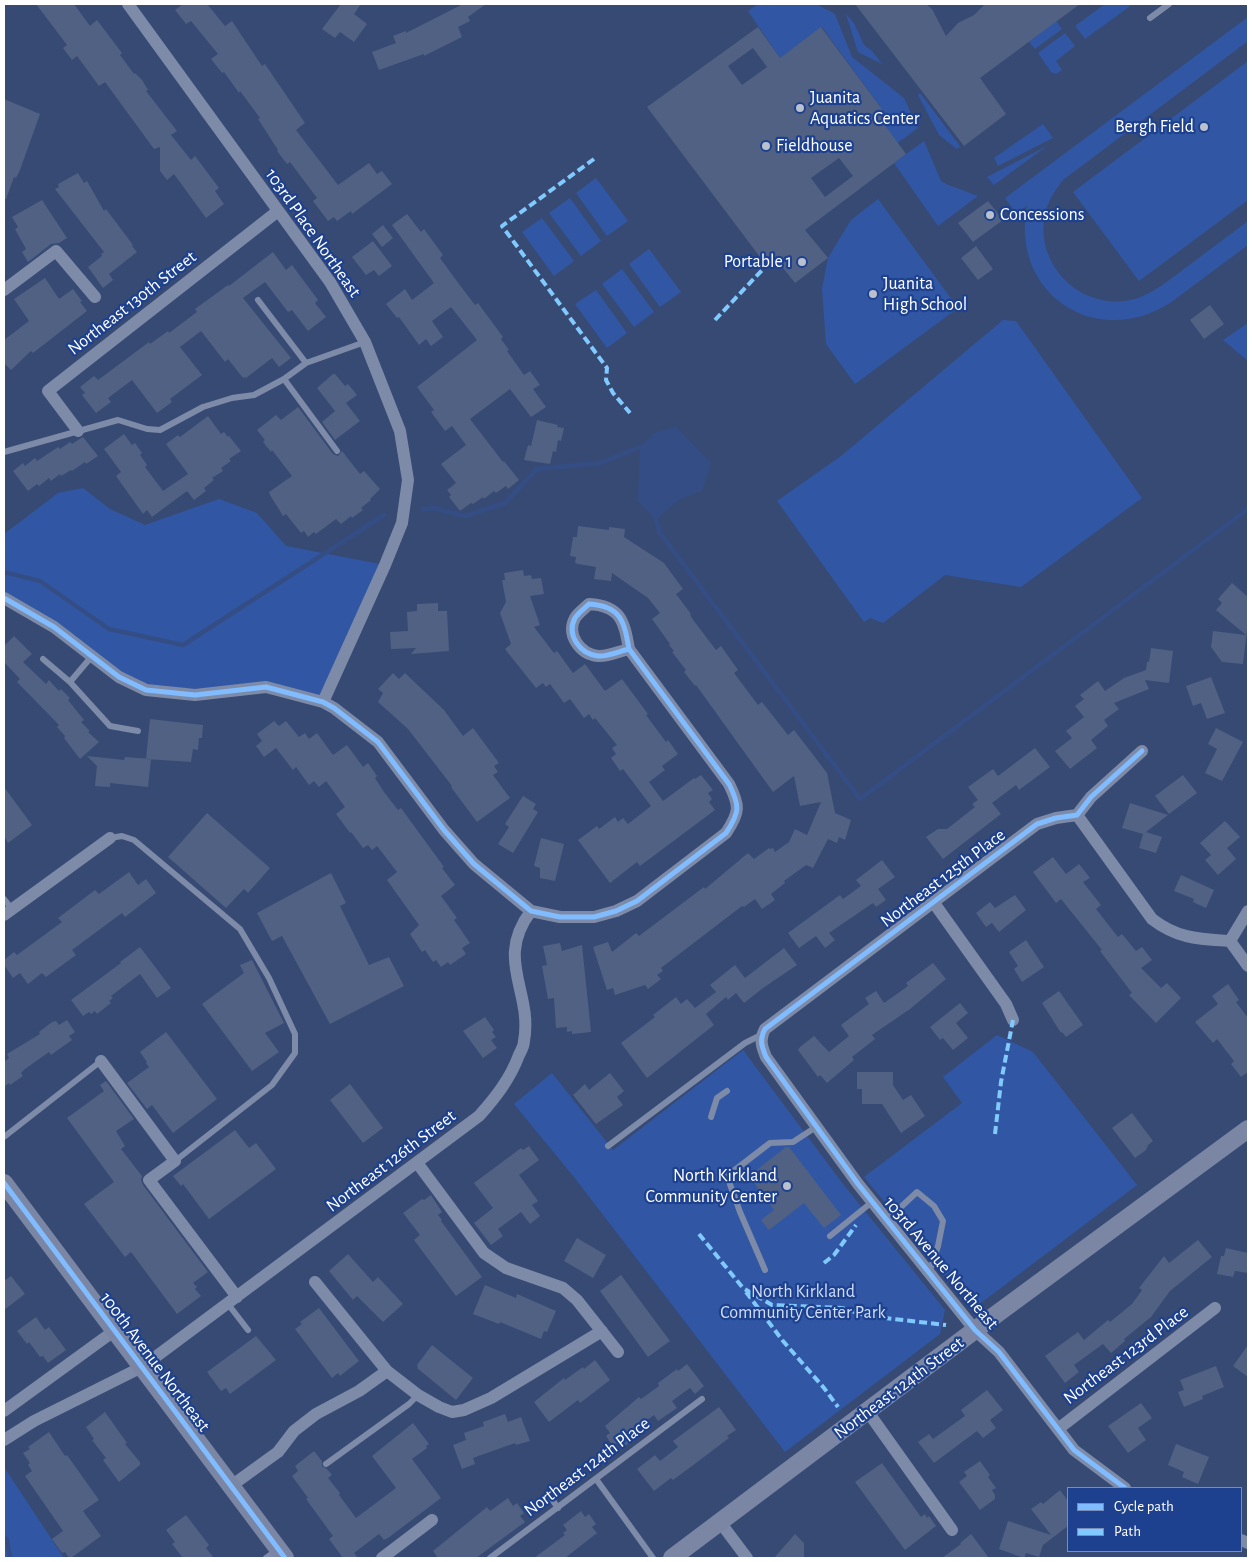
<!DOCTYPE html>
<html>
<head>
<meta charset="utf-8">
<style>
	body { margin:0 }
	#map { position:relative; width:1252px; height:1562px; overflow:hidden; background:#374a74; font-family:"Alegreya Sans",sans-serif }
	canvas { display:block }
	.frame { position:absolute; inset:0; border:5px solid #fff; pointer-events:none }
	.legend { position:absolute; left:1067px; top:1487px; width:175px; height:65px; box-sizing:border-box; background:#1d418e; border:1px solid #778dbb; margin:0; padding:6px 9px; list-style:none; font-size:15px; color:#fff }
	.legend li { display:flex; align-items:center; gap:10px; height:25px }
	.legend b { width:25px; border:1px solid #778dbb }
</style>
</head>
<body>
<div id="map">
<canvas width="1252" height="1562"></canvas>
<div class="frame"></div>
<ul class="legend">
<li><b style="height:6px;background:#80bcff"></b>Cycle path</li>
<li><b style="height:6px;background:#80caff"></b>Path</li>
</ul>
</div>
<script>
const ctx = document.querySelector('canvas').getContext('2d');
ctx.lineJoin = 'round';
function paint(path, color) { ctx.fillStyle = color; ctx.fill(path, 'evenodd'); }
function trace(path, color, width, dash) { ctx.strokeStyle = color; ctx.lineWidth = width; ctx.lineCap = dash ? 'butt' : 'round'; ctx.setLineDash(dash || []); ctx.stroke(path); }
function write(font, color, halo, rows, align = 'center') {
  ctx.font = font + ' "Alegreya Sans",sans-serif'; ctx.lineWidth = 4.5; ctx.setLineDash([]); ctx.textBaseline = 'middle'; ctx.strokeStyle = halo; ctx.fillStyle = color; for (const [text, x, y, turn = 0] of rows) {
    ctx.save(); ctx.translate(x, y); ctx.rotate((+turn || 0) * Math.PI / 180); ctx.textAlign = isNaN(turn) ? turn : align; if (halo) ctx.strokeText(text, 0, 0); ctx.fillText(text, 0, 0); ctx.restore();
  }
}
const green = new Path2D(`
	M758 4H816L835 14 852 57 904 98 918 128 865 167 875 131 890 120 822 27 780 58 748 11Z
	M1105 4H1133L1085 39 1075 26Z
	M846 14 854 23 864 45 872 51 882 64 858 52Z
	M1248 17V41L1063 180C1055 190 1048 201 1045 214 1034 266 1083 313 1135 299 1154 293 1169 280 1184 269 1205 253 1227 237 1248 221V245L1170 303C1096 350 1010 294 1027 206L1016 213 1005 198Z
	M1056 21 1062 29 1035 49 1029 42Z
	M1065 33 1075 46 1056 61 1062 70 1056 74 1051 72 1038 53Z
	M1248 61V200L1139 281 1073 192Z
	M920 93 960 146 957 149 939 135 918 95Z
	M1043 124 1053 138 998 166 994 158Z
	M924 141 941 181 946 184 978 196 938 226 894 163Z
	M1047 146 994 185 987 177Z
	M596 178 628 221 607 236 576 193Z
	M570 198 601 241 581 256 549 213Z
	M878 199 958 308 855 384 826 344 822 289 828 258 851 220Z
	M542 218 574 261 554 276 522 232Z
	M649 249 681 292 660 307 629 264Z
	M622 269 654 312 634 327 602 284Z
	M596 290 627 333 607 348 575 304Z
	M1003 320 1016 321 1142 498 1021 587 945 575 883 623 870 618 864 622 777 501 841 456Z
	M1248 323V361L1223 340Z
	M83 488 110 509 145 525 219 499 257 513 286 546 385 565 323 702 266 687 146 690 4 598V534L58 493Z
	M997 1035 1033 1052 1137 1185 973 1309 864 1177 962 1103 943 1077Z
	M743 1050 843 1184 945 1310 940 1334 785 1452 574 1177 514 1104 552 1073 613 1150Z
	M4 1467 64 1558H4Z`);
const water = new Path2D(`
	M676 427 711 463 702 491 678 500 656 520 638 501 640 447 654 433Z`);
const stream = new Path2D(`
	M423 509 434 508 465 516 505 503 537 469 600 463 640 447 645 451
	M656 515V520L660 533 860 799 1248 509
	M4 572 40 581 109 629 183 645 384 515
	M4 1537 7 1540 10 1558`);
const building = new Path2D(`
	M36 4H74L90 26 97 20 122 53 120 55 134 74 135 73 142 80 148 90 146 91 177 131 171 135 191 160 195 156 219 188 215 191 224 204 206 218 174 174 167 180 160 171V147L154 149 105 82 99 86 77 56 72 60 63 48 67 45Z
	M183 4H207L225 26 232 21 262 66 265 64 305 123 296 130 338 185 369 163 377 174 382 171 392 184 352 214 351 211 337 221 334 217 328 221 313 201 317 198 290 162 287 164 277 151 278 150 258 119 260 118 240 91 239 93 224 72 222 73 211 59 218 54 191 21 186 24 175 10Z
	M341 4H361L354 14 367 24 354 42 340 32 335 38 322 29Z
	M463 4H486L468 17 470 21 458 27 462 37 424 56V54L379 70 372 52 396 43 393 36 406 31V33Z
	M855 4H926L932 9 946 36 958 23 974 15 985 4H1080L980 78 1006 114 964 146Z
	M758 27 780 58 821 27 890 120 884 124 906 154 805 230 828 258 795 283 772 254 763 261 647 107ZM753 48 767 67 742 85 728 66ZM839 158 853 176 825 197 811 178Z
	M4 99 40 114 20 170 16 178 14 177 6 199H4Z
	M78 173 84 183 87 181 104 211 106 209 133 245 132 246 137 252 109 274 113 280 103 288 88 267 102 256 101 254 104 252 55 189 59 187 58 184Z
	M42 200 67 238 59 243 51 244 28 262 22 252 26 249 15 229 18 227 12 217Z
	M988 201 1003 220 973 242 958 223Z
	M407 214 421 232 424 229 443 255 440 258 456 280 475 305 478 303 503 337 501 339 509 350 507 351 524 375 530 371 540 385 533 389 546 407 531 417 510 389 470 419 503 462 504 461 519 480 508 489 506 486 496 493 494 491 484 499 483 497 473 504 471 503 460 511 449 497 451 495 447 490 456 483 441 464 466 445 452 426 445 431 431 412 434 410 417 387 477 340 451 307 432 321 443 337 431 346 426 339 419 345 399 317 397 318 386 304 405 289 412 300 434 283 392 225Z
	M383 225 393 238 382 247 372 234Z
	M373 241 392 266 379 276 374 270 366 275 352 257Z
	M976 246 993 269 978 280 961 258Z
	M273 252 286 270 292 265 318 300 315 303 326 317 308 331 292 310 288 312 265 282 243 298 291 358 279 367 272 358 246 378 245 377 243 378 228 359 225 362 201 331 180 347 202 375 170 399 172 402 157 413 132 380 108 398 111 402 96 413 82 395 85 393 80 387 94 376 98 380 149 342 150 344 168 331 169 333 197 312 195 309 228 285 229 286Z
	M45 278 59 299 73 289 82 301 80 302 87 311 33 353 31 351 11 370 4 363V340L29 321 14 299Z
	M1210 305 1224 324 1204 339 1190 320Z
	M333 374H335L345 386 348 384 357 395 346 403 360 421 335 440 322 422 335 411 317 388Z
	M298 407 333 454 338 456 342 451 360 474 364 471 380 489 370 499 371 500 361 508 363 510 352 518 351 516 341 524 336 519 316 534 314 532 308 537 304 531 301 533 286 514 283 516 270 495 269 492 292 476 272 450 271 452 263 442 265 440 257 430 276 415 281 420Z
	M208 416 221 434 224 432 228 437 229 436 241 451 229 459 231 461 221 468 223 471 212 478 214 480 204 488 206 491 194 500 187 491 152 517 147 510 143 514 116 476 121 472 104 449 124 434 132 445 135 443 142 453 140 455 147 465 145 467 163 491 188 474 166 444 178 435 180 437Z
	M537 420 558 425 557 427 564 428 561 441 558 440 556 452 553 451 550 464 524 460 528 445 531 446Z
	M83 437 98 456 86 464 85 462 72 471 71 470 61 476 60 474 51 481 49 478 39 486 37 484 28 491 13 471 23 463 25 466 35 458 37 461 58 447 60 449 70 442 72 444Z
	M578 526 609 530V527L625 529 624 537 664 563 683 589 676 594 691 614 690 615 694 621 716 650 721 646 738 670 734 673 758 705 762 702 788 735 794 730 811 752 827 773 835 813 851 820 845 840 839 837 837 843 828 839 813 868 806 865 784 881 785 883 771 894 775 900 762 909 755 899 744 907 742 906 661 968 663 971 657 975 661 979 648 989 645 985 615 995 613 988 607 990 593 947 608 942 612 952 636 933 639 936 704 887 705 889 748 853 754 859 769 848 770 849 773 848 775 852 789 842 795 829 807 835 821 802 800 806 794 776 773 792 696 685 695 686 684 672 686 670 672 652 674 651 669 645 670 644 652 619 660 613 648 598 612 573 611 581 594 579 596 567 578 564 575 563 576 557 570 556 573 537H577Z
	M523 570 524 576 531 575 532 579 541 578 544 594 530 596 540 625 534 627 554 653 557 651 573 673 585 664 605 691 622 679 648 714 646 715 666 742 668 740 678 754 662 766 665 770 649 782 663 801 694 778 695 779 701 775 713 790 708 793 712 799 709 802 715 810 640 866 637 862 610 883 578 840 597 826 599 829 615 817 618 822 623 818 628 824 651 806 623 769 620 771 611 758 616 754 612 748 617 745 595 718 593 720 589 714 584 718 570 699 564 703 550 684 546 687 543 683 536 688 505 649 511 644 500 613 506 602 502 580H505L504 573Z
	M1232 583 1248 597V622L1243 664 1222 662 1211 647 1213 631 1246 635 1216 610 1222 603 1218 599Z
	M438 603V611H447L449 651 411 654 416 648 391 649 390 632 408 631 407 612 417 611V604Z
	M14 636 32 654 23 662 46 684 49 680 59 691 61 689 70 698 68 700 84 720 81 722 90 731 88 732 99 742 80 759 64 738 65 736 57 727 59 725 17 682 20 679 4 662V646Z
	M1151 648 1173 651 1169 683 1145 680 1149 689 1114 703 1119 709 1104 720 1108 726 1091 740 1097 748 1070 769 1055 751 1072 738 1066 731 1084 717 1075 706 1084 699 1080 695 1098 681 1105 691 1124 678 1146 670 1147 662H1149Z
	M393 673 399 679 405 673 444 710 463 736 473 728 499 763 494 766 498 772 493 775 510 798 477 822 451 787 452 786 408 729 378 702 383 693 378 689Z
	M1211 677 1225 713 1207 719 1201 703 1193 706 1186 686Z
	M150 719 203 725 202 738H199L198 750 193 749 191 762 146 759Z
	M274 721 279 726 286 721 299 737 305 733 309 739 317 733 333 755 347 745 363 767 368 763 377 776 375 778 384 792 398 810 401 808 444 867 442 868 455 885 441 896 457 918 454 920 470 943 462 948 466 954 450 965 448 962 441 967 436 960 433 962 425 950 422 952 410 934 419 925 387 880 397 872 377 846 372 850 368 845 363 848 351 832 350 833 336 814 345 807 326 781 319 787 314 781 309 785 296 767 293 770 276 748 264 757 256 746 262 741 257 734Z
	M1216 728 1243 742 1222 781 1205 773 1217 749 1208 744Z
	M1035 748 1050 767 1019 790 1016 785 992 803 1001 814 943 859 926 837 938 829H947L975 807 972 804 978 800 968 787 993 769 998 776Z
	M87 756 124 760 125 757 151 759 148 787 110 783V787L95 786 97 766Z
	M1183 775 1197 793 1169 814 1155 796Z
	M4 787 32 825 8 843 4 836Z
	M523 796 536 804 533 809 538 812 513 853 498 844 509 827 505 824Z
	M1130 803 1168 815 1146 832 1162 837 1156 853 1139 848 1143 834 1122 828Z
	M207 813 270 868 248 893 244 889 226 908 168 857Z
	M1225 821 1240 837 1227 848 1236 859 1218 875 1205 860 1211 855 1200 843Z
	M541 838 564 844 555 881 540 878V868L534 866Z
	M1053 857 1066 874 1079 864 1090 878 1083 882 1101 905 1096 909 1118 937 1122 934 1136 951 1142 947 1152 960 1141 968 1161 988 1167 983 1181 998 1156 1023 1129 995 1132 993 1100 951 1102 950 1061 899 1056 903 1033 872Z
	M882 860 895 877 878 889 886 900 876 907 873 903 829 933 835 940 825 948 816 936 799 948 788 933 840 895 843 899 861 886 856 880Z
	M129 872 138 885 146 879 156 893 125 917 122 913 72 950 76 955 46 977 42 973 28 984 20 973 13 978 4 965V960L14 952 17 955 62 922 58 918 95 890 99 894Z
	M331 873 346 903 340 906 369 965 389 957 404 986 330 1024 282 936 272 941 257 913Z
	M1181 875 1214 890 1206 908 1193 902 1194 899 1174 891Z
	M1015 895 1026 910 999 932 992 923 986 927 976 913 990 902 995 908Z
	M1026 940 1044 967 1022 982 1014 969 1018 966 1009 952Z
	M560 943 562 951 582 945 591 1032 572 1034V1031L567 1032V1027L556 1028 554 998 548 999 542 966 547 965 543 946Z
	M140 947 171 988 157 998 140 974 111 996 113 998 109 1001 111 1003 97 1014 95 1011 91 1014 89 1012 83 1016 71 1000 121 963 120 962Z
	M784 948 797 965 763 988 744 1003 736 993 728 1000 726 997 706 1014 714 1025 647 1078 621 1043 655 1017 653 1015 676 997 681 1004 687 999 695 1008 716 992 710 985 735 965 745 978Z
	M252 960 284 1023 265 1033 279 1052 252 1071 202 1004 244 973 240 965Z
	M933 963 946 979 910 1009 872 1035 875 1039 852 1057 854 1060 827 1083 820 1075 818 1077 798 1050 800 1047 814 1036 829 1052 849 1036 841 1025 869 1004 865 998 876 991 884 1003 908 986 906 983Z
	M1228 984 1239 1000 1236 1002 1248 1018V1072L1241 1077 1231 1064 1234 1061 1217 1039 1213 1043 1195 1022 1218 1004 1212 996Z
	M1059 991 1083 1025 1066 1037 1062 1032 1061 1033 1042 1003Z
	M960 1003 968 1013 956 1023 968 1038 953 1050 943 1038 940 1040 930 1027Z
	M485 1017 494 1030 492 1032 496 1037 491 1040 497 1048 483 1058 463 1031Z
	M67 1020 75 1032 69 1036 72 1040 51 1055 49 1052 25 1069 21 1073 23 1076 10 1085 9 1083 4 1087V1062L9 1058 7 1054 40 1034 39 1032 52 1022 56 1021 59 1025Z
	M166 1032 217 1099 173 1133 152 1105 147 1109 127 1083 149 1067 146 1063 147 1062 140 1052Z
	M857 1072H893V1085L903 1100 911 1095 925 1116 901 1133 882 1104H862V1089H857Z
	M610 1073 624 1091 617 1097 623 1105 596 1124 573 1095 585 1084 589 1090Z
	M106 1081 134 1119 116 1131 125 1146 121 1149 142 1176 141 1180 143 1185 208 1272 193 1283 197 1287 195 1289 201 1296 177 1314 131 1252 125 1257 84 1204 114 1182 67 1118 104 1091 100 1085Z
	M350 1084 383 1128 363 1143 330 1100Z
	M1132 1113 1153 1141 1148 1145 1146 1150 1135 1158 1112 1128Z
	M235 1130 249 1148 256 1143 276 1169 209 1219 183 1184 181 1186 173 1176Z
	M529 1146 539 1160 519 1175 538 1201 532 1205 540 1216 530 1224 521 1212 498 1229 503 1236 491 1245 474 1223 493 1208 474 1183 521 1148 523 1150Z
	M786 1147H789L841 1215 824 1228 804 1203 769 1230 761 1220 774 1210 749 1176Z
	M431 1195 442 1212 438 1215 442 1220 441 1221 482 1277 456 1296 414 1240 420 1235 403 1213 422 1199 424 1200Z
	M577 1238 606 1255 593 1278 564 1261Z
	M1198 1240 1212 1257 1170 1291 1151 1317 1124 1339 1125 1341 1111 1353 1103 1344 1074 1365 1079 1372 1065 1383 1045 1356 1078 1332 1084 1340 1108 1320 1110 1322 1132 1304 1142 1290 1139 1288 1164 1256 1169 1263Z
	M1226 1248 1248 1253V1273L1235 1271 1233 1277 1217 1274 1221 1256H1224Z
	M348 1254 373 1282 378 1277 403 1304 383 1322 357 1296 353 1300 329 1271Z
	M621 1275 670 1341 648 1357 600 1291Z
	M11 1276 25 1294 4 1310V1281Z
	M485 1285 516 1298 517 1294 556 1311 547 1332 544 1331 541 1339 500 1322 499 1324 473 1314Z
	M319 1308 359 1361 340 1376 338 1373 332 1378 295 1329 302 1324 300 1322Z
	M36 1317 45 1330 49 1327 66 1350 48 1363 43 1356 40 1357 29 1342 27 1344 17 1331Z
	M256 1336 276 1360 230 1394 226 1388 221 1391 207 1372Z
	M432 1345 473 1378 456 1400 417 1368 418 1367 417 1365Z
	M1248 1345V1377L1233 1366Z
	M595 1360 610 1380 580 1403 578 1400 549 1422 534 1402 564 1378 565 1380 583 1367 584 1369Z
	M687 1364 704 1386 695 1394 690 1388 672 1401 677 1408 658 1421 654 1415 635 1429 640 1435 621 1449 617 1443 613 1446 606 1436 610 1433 605 1426 639 1397 641 1399 659 1386 658 1383 677 1369 678 1371Z
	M1216 1366 1224 1387 1202 1396 1203 1399 1184 1407 1178 1392 1184 1390 1180 1380Z
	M987 1390 1003 1410 990 1420 996 1428 983 1438 977 1431 934 1463 918 1442 929 1434 933 1439 965 1416 961 1410Z
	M1141 1403 1152 1418 1138 1428 1146 1440 1128 1453 1108 1426Z
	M719 1407 736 1430 727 1436 729 1438 692 1466 673 1480 671 1478 654 1491 637 1469 655 1455 660 1461 678 1447 673 1441Z
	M105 1412 127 1443 125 1444 140 1462V1465L119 1482 103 1460 106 1458 92 1440 94 1439 86 1427Z
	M505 1414 508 1422 521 1417 530 1441 516 1445 515 1443 473 1458 475 1464 462 1469 453 1445 466 1440 464 1433 484 1426 483 1422Z
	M413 1423 429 1444 426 1446 427 1448 412 1459 441 1498 388 1538 384 1540 379 1534 354 1553 358 1558H343L329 1539 333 1536 306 1499 308 1498 292 1476 298 1471 295 1466 314 1451 322 1461V1466L327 1469 332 1475 328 1478 340 1493 339 1495 356 1518 396 1488 372 1456Z
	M49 1432 65 1456 67 1455 99 1500 83 1511 101 1536 71 1558H69L65 1552 62 1553 52 1539 63 1531 25 1476 32 1471 28 1465 30 1463 23 1453 30 1449 28 1447Z
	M1176 1444 1209 1457 1198 1484 1182 1477 1184 1472 1168 1465Z
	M980 1461 990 1475 988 1477 996 1488 992 1490 995 1495V1499L980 1510 959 1482 967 1476 964 1472Z
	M882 1463 921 1517 925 1514 927 1518 929 1516 936 1526 905 1550 855 1482Z
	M1060 1490 1068 1501V1526L1043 1545 1039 1557 1026 1553 1024 1558 999 1549 1008 1521 1051 1535 1031 1509 1041 1502 1043 1504Z
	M508 1498 513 1506 517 1503 524 1513 520 1516 525 1522 476 1558H438L433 1551 487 1507 490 1511Z
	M581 1511 585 1517 589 1514 596 1524 592 1527 597 1533 565 1558H534L565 1535 563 1533 567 1530 563 1525Z
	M186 1515 209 1545 206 1548 214 1558H183L172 1544 175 1542 166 1530Z
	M795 1534 804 1543V1558H774Z
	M971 1534 989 1558H942L961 1544 960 1543Z`);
const service = new Path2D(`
	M1150 18 1169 4
	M258 300 306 363
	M284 379 337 451
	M4 452 118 420 147 429 160 430 203 407 232 398 254 395 284 379 306 363 365 342
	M92 656 70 682 110 726 138 731
	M43 659 70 682
	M110 838 122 836 134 840 240 929 269 978 295 1034V1053L272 1085 175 1161
	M4 899 12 909
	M711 1117 717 1098 727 1091
	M4 1137 101 1061
	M608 1146 745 1043 761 1035
	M887 1220 917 1192 934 1206 943 1221 938 1246 929 1273
	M830 1236 872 1202
	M765 1270 740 1212 727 1176 770 1143 793 1142 816 1127
	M228 1304 248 1330
	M326 1464 409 1404 418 1395
	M596 1479 653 1558
	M549 1495 558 1508
	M266 1558 277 1550
	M490 1558 702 1399`);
const minor = new Path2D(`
	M128 4 330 282 365 342 400 431 408 480 402 523 385 565 323 702
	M4 290 56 251 95 297
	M78 431 48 391 278 211
	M4 598 54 627 119 677 146 690 195 695 266 687 323 702 334 708 378 742 444 830 474 864 531 911 560 917H594L616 911 637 901 726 833C740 812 740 806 729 784L629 649C624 621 621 606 589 604 584 609 579 612 575 618 566 635 580 654 598 656 607 657 620 651 629 649
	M1077 815 1152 919C1178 939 1199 939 1230 941L1248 966
	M934 903 1006 1004 1013 1020
	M4 915 110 838
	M1230 941 1248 911
	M101 1061 175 1161 149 1180 237 1297
	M418 1164 484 1253 506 1268 563 1288 577 1300 618 1352
	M315 1282 387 1371 418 1395 439 1407 452 1412 464 1410 491 1398 602 1331
	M4 1411 114 1331
	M868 1412 952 1530
	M1058 1429 1215 1308
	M4 1440 34 1421 142 1367 479 1116C496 1097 510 1079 519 1055 521 1051 524 1046 524 1041 533 991 494 960 531 911
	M231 1486 278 1452 294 1431 316 1414 359 1391 387 1371
	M1125 1488 1074 1450 999 1352 975 1330 858 1184 766 1057C762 1047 759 1040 765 1029L1037 824 1056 818 1077 815 1091 797 1142 751
	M720 1522 747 1558
	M1241 1540 1248 1543
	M382 1558 432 1520`);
const secondary = new Path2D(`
	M4 1183 285 1558
	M672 1558 975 1330 1248 1129`);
const quiet = new Path2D(`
	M594 159 502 226 607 368 606 380 613 393 630 413
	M715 320 764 268
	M995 1134 1001 1082 1013 1020
	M699 1234 743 1288 772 1305 842 1308 868 1316 946 1325
	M824 1263 834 1255 856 1225
	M746 1292 783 1341 824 1388 838 1407`);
const cycleway = new Path2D(`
	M4 598 54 627 119 677 146 690 195 695 266 687 323 702 334 708 378 742 444 830 474 864 531 911 560 917H594L616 911 637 901 726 833C740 812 740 806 729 784L629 649C624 621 621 606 589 604 584 609 579 612 575 618 566 635 580 654 598 656 607 657 620 651 629 649
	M4 1183 285 1558
	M1125 1488 1074 1450 999 1352 975 1330 858 1184 766 1057C762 1047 759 1040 765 1029L1037 824 1056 818 1077 815 1091 797 1142 751`);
const markers = [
	[800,108,5,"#b9c0ce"],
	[1204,127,5,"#b9c0ce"],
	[766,146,5,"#b9c0ce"],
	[990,215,5,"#b9c0ce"],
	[802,262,5,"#b9c0ce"],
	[873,294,5,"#b9c0ce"],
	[787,1186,5,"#b9c0ce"]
];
const poiNames = [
	["Juanita",810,98],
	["Aquatics Center",810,119],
	["Bergh Field",1194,127,"right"],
	["Fieldhouse",776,146],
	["Concessions",1000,215],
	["Portable 1",792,262,"right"],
	["Juanita",883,284],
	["High School",883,305],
	["North Kirkland",777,1176,"right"],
	["Community Center",777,1197,"right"]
];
const streetNames = [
	["103rd Place Northeast",313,233,55],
	["Northeast 130th Street",132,303,-38],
	["Northeast 125th Place",943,878,-37],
	["Northeast 126th Street",391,1161,-37],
	["103rd Avenue Northeast",941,1263,50],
	["Northeast 123rd Place",1126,1355,-37],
	["100th Avenue Northeast",155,1362,53],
	["Northeast 124th Street",899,1388,-37],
	["Northeast 124th Place",587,1467,-37]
];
const parkNames = [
	["North Kirkland",803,1292],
	["Community Center Park",803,1313]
];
paint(green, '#3157a4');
paint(water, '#344e85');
trace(stream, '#344e85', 4.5);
paint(building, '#516183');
trace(service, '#7e8ba8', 6);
trace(minor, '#7e8ba8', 12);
trace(secondary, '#7a86a4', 18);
trace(quiet, '#80caff', 4, [8, 4]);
trace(cycleway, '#80bcff', 5);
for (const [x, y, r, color] of markers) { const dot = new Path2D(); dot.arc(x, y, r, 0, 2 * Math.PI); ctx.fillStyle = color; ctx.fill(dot); trace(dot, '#1d418e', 2); }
write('18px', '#fff', '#1d418e', poiNames, 'left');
write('18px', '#fff', '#1d418e', streetNames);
write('18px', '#d0def9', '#1d418e', parkNames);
</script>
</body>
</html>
